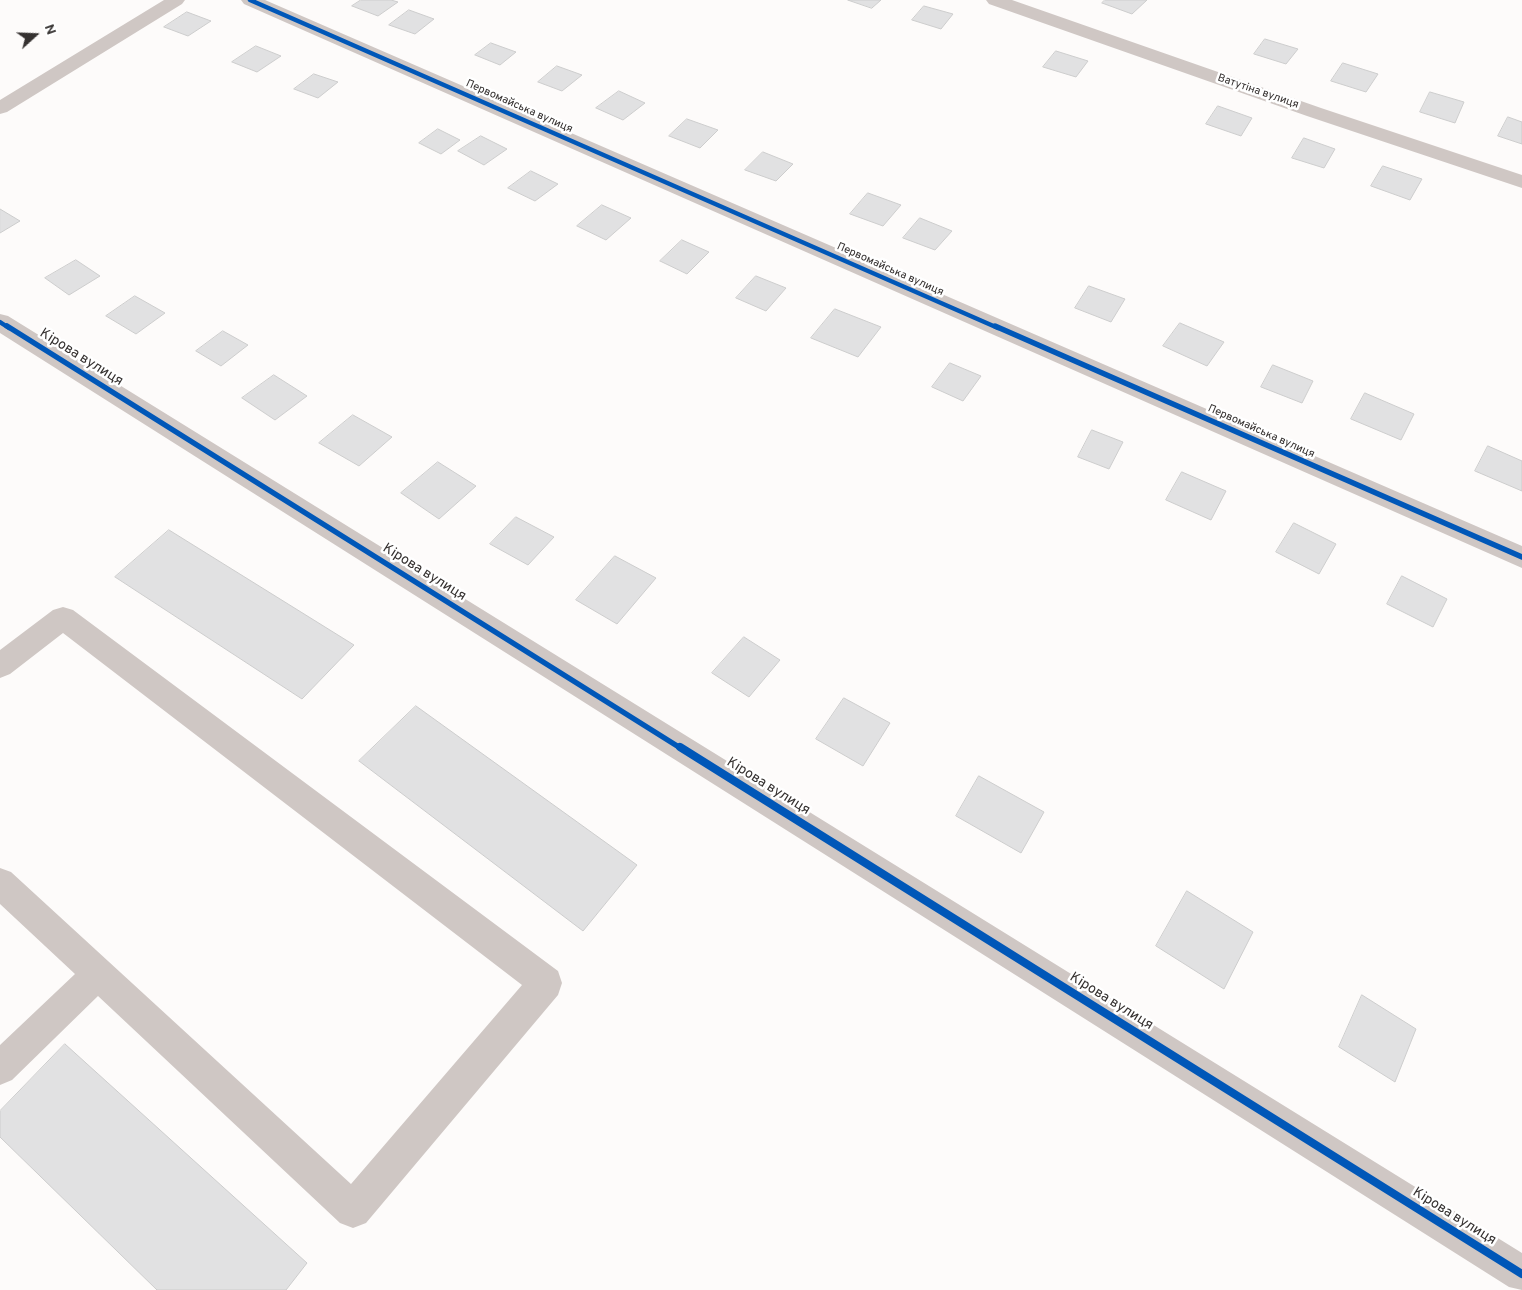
<!DOCTYPE html>
<html>
<head>
<meta charset="utf-8">
<style>
	body { margin:0 }
	#map { position:relative; width:1522px; height:1290px; overflow:hidden; background:#fdfbfa; font-family:Overpass,sans-serif }
	canvas { display:block }
	.north { position:absolute; left:10px; top:10px; width:50px; height:50px; -webkit-text-stroke:4px #fff; paint-order:stroke; rotate:70deg; font-size:14px; font-weight:700; line-height:20px; text-align:center; color:#353130 }
	.north::after { content:''; display:block; margin:auto; width:18px; height:22px; background:#353130; clip-path:polygon(50% 0,100% 100%,50% 72%,0 100%) }
</style>
</head>
<body>
<div id="map">
<canvas width="1522" height="1290"></canvas>
<div class="north">N</div>
</div>
<script>
const ctx = document.querySelector('canvas').getContext('2d');
ctx.lineJoin = 'round';
function paint(path, color) { ctx.fillStyle = color; ctx.fill(path, 'evenodd'); }
function trace(path, color, width, dash) { ctx.strokeStyle = color; ctx.lineWidth = width; ctx.lineCap = dash ? 'butt' : 'round'; ctx.setLineDash(dash || []); ctx.stroke(path); }
function write(font, color, halo, rows, align = 'center') {
  ctx.font = font + ' Overpass,sans-serif'; ctx.lineWidth = 5; ctx.setLineDash([]); ctx.textBaseline = 'middle'; ctx.strokeStyle = halo; ctx.fillStyle = color; for (const [text, x, y, turn = 0] of rows) {
    ctx.save(); ctx.translate(x, y); ctx.rotate((+turn || 0) * Math.PI / 180); ctx.textAlign = isNaN(turn) ? turn : align; if (halo) ctx.strokeText(text, 0, 0); ctx.fillText(text, 0, 0); ctx.restore();
  }
}
const building = new Path2D(`
	M361 0H391L398 2 378 16 352 6Z
	M848 0H881L872 8Z
	M1105 0H1147L1132 14 1102 3Z
	M924 6 953 14 941 29 912 20Z
	M409 10 434 19 415 34 389 25Z
	M187 12 211 21 188 36 164 27Z
	M1265 39 1298 49 1286 64 1254 54Z
	M491 43 516 52 500 65 475 55Z
	M256 46 281 56 257 72 232 62Z
	M1056 51 1088 61 1076 77 1043 67Z
	M1343 63 1378 74 1366 92 1331 81Z
	M557 66 582 75 562 91 538 82Z
	M314 74 338 82 318 98 294 89Z
	M619 91 645 103 623 120 596 108Z
	M1430 92 1464 102 1455 123 1420 112Z
	M1218 106 1252 118 1241 136 1206 124Z
	M1508 117 1522 122V144L1498 136Z
	M687 119 718 130 700 148 669 136Z
	M438 129 460 140 441 154 419 143Z
	M481 136 507 149 484 165 458 151Z
	M1304 138 1335 149 1324 168 1292 158Z
	M763 152 793 164 776 181 745 170Z
	M1383 166 1422 179 1410 200 1371 186Z
	M531 171 558 184 535 201 508 188Z
	M868 193 901 205 883 226 850 214Z
	M602 205 631 218 606 240 577 226Z
	M0 209 20 221 0 233Z
	M920 218 952 231 935 250 903 238Z
	M682 240 709 252 687 274 660 261Z
	M76 260 100 276 69 295 45 278Z
	M756 276 786 288 766 311 736 298Z
	M1089 286 1125 299 1111 322 1075 308Z
	M135 296 165 313 136 334 106 316Z
	M835 309 881 327 858 357 811 338Z
	M1180 323 1224 342 1207 366 1163 346Z
	M223 331 248 345 221 366 196 351Z
	M950 363 981 376 963 401 932 387Z
	M1273 365 1313 381 1302 403 1261 387Z
	M274 375 307 396 275 420 242 398Z
	M1365 393 1414 414 1401 440 1351 419Z
	M353 415 392 437 359 466 319 443Z
	M1092 430 1123 442 1109 469 1078 457Z
	M1488 446 1522 461V491L1475 471Z
	M438 462 476 486 439 519 401 493Z
	M1182 472 1226 491 1211 520 1166 500Z
	M516 517 554 537 528 565 490 544Z
	M1294 523 1336 544 1319 574 1276 552Z
	M169 530 354 645 302 699 115 577Z
	M615 556 656 578 617 624 576 600Z
	M1402 576 1447 599 1433 627 1387 604Z
	M744 637 780 660 749 697 712 673Z
	M844 698 890 723 863 766 816 739Z
	M416 706 637 865 583 931 359 761Z
	M979 776 1044 812 1021 853 956 816Z
	M1187 891 1253 932 1224 989 1156 946Z
	M1362 995 1416 1029 1395 1082 1339 1047Z
	M65 1044 307 1263 286 1290H157L0 1137V1111Z`);
const minor = new Path2D(`
	M164 0H185L182 4 7 112 0 114V100Z
	M241 0H265L1522 546V568L244 4Z
	M986 0H1012L1321 108 1522 175V188L1307 116 989 4Z
	M0 314 8 316 1522 1253V1290L1509 1287 0 333Z
	M63 607 73 610 558 971 562 983 558 995 366 1223 353 1228 340 1223 98 996 12 1080 0 1085V1045L75 974 0 904V868L11 872 351 1184 522 985 63 633 10 674 0 678V650L53 610Z`);
const cyclewayFar2 = new Path2D(`
	M250 0 998 328
	M0 322 9 328`);
const cyclewayFar1 = new Path2D(`
	M7 326 682 749
	M995 326 1522 557`);
const cycleway = new Path2D(`
	M680 747 1522 1274`);
const farStreetnames = [
	["Ватутіна вулиця",1258,92,19],
	["Первомайська вулиця",519,107,24],
	["Первомайська вулиця",890,270,24],
	["Первомайська вулиця",1261,432,24]
];
const streetNames = [
	["Кірова вулиця",81,358,32],
	["Кірова вулиця",424,573,32],
	["Кірова вулиця",768,787,32],
	["Кірова вулиця",1111,1002,32],
	["Кірова вулиця",1454,1217,32]
];
paint(building, '#e1e1e2');
trace(building, '#cdcdcd', 1);
paint(minor, '#cfc7c4');
trace(cyclewayFar2, '#0057b8', 4.5);
trace(cyclewayFar1, '#0057b8', 5.5);
trace(cycleway, '#0057b8', 8);
write('11px', '#353130', '#fff', farStreetnames);
write('14px', '#353130', '#fff', streetNames);
</script>
</body>
</html>
